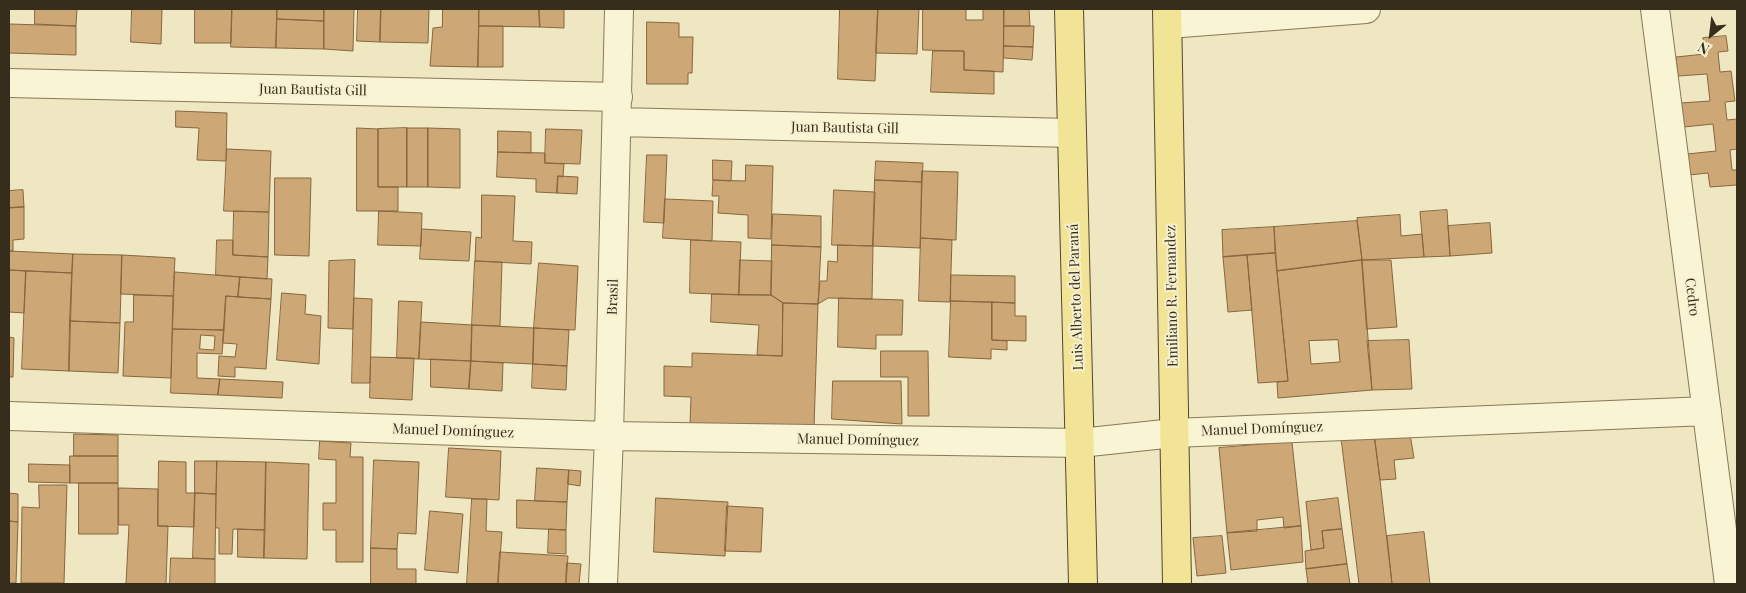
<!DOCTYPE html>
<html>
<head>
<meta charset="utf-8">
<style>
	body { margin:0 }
	#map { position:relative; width:1746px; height:593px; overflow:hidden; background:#eee7c1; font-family:"Playfair Display",serif }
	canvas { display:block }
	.frame { position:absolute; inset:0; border:10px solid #372d1d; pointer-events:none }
	.north { position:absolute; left:1686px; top:10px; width:50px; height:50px; -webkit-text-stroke:4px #f6f0d0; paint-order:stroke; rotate:209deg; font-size:14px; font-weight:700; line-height:20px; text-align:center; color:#372d1d }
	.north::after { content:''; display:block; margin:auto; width:18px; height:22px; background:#372d1d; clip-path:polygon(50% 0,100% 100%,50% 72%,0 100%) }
</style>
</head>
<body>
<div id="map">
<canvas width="1746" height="593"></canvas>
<div class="frame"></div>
<div class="north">N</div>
</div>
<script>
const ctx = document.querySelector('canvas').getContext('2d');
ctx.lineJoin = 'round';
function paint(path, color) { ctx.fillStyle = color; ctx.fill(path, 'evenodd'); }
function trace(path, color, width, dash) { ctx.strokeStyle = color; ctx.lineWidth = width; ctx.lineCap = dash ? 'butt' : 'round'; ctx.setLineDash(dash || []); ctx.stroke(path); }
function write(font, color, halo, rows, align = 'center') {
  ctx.font = font + ' "Playfair Display",serif'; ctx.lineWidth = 4; ctx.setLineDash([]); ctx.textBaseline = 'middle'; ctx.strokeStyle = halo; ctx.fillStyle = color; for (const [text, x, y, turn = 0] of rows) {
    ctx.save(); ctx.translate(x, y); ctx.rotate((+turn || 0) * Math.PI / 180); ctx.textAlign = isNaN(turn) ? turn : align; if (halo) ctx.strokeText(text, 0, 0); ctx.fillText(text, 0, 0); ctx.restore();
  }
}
const building = new Path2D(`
	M35 9H77L76 26 35 24Z
	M132 9H162L161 44 131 42Z
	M195 9H232L231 43H195Z
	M232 9H277L276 48 231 47Z
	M277 9H324V21L277 19Z
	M324 9H354L353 51 324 49Z
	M358 9H381L380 42 357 41Z
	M381 9H429L428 43 380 42Z
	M443 9H479L478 67 430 66 433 28 442 27Z
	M479 9H539L540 27 479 26Z
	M539 9H564V28L540 27Z
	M840 9H878L875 81 838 79Z
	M878 9H919L917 54 876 53Z
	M923 9H966V20H983V9H1004L1003 72 964 70V51L923 50Z
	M1004 9H1029L1030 26H1004Z
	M277 19 324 21V49L276 48Z
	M647 22 679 23V37H693L692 73H688V84H647Z
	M9 24 76 26V55L9 53Z
	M479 26H503V67H478Z
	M1004 26H1034L1033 47 1004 46Z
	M1726 36 1728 51 1718 52 1720 72 1731 71 1735 101 1725 102 1727 120 1737 119V149L1730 150 1732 170H1737V185L1710 187 1708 173 1689 175 1687 154 1716 151 1713 124 1684 127 1681 103 1710 101 1707 74 1678 76 1676 57 1705 54 1703 38Z
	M1004 46 1033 47 1032 60 1004 58Z
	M933 51H964V70L994 71V94L931 92Z
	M176 111 227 113 226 161 197 160 199 128 176 127Z
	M357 128 378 129V187H398V211H357Z
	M407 128V187H378V129Z
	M407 128H428V187H407Z
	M428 128 460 129V188L428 187Z
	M546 129 582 130 580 164 545 163Z
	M498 131 531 132V153L498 152Z
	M227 149 271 151 269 212 224 211Z
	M498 152 545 153V163L564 164 563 177 558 176 557 193 536 192V179L497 177Z
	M647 155H667L664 223 644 222Z
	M713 160 732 161 731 181 713 180Z
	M876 161 923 163 922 182 875 180Z
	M746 165 773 166 771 239 748 238V215L718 213 719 196H712L713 180 745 181Z
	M922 171 958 172 956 240 921 238Z
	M558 176 578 177 577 194 557 193Z
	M275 178H311L309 256 275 255Z
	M875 180 922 182 920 248 873 246Z
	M23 190 24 207 9 208V191Z
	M834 190 875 192 873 246 832 245Z
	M482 195 515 196 513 241 532 242 531 264 475 261 476 237 481 238Z
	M665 199 713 201 712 241 663 238Z
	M24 207V239L13 240V251H9V208Z
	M1447 210 1450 256 1424 257 1420 212Z
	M234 211 269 212 268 257 233 255Z
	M379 211 422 213 421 246 378 245Z
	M773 214 821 216V247L772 245Z
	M1400 215 1401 236 1422 234 1424 257 1362 260 1357 218Z
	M1357 221 1362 260 1277 271 1274 227Z
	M1490 223 1492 253 1450 256 1448 226Z
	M1274 227 1275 253 1223 257 1222 230Z
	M422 229 471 232 469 261 420 259Z
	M921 238 952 240 950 302 919 301Z
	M217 240H233V255L268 257 267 279 216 275Z
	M691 240 741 242 739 295 690 293Z
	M772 245 821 247 818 304 783 303 771 295Z
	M838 245 873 246 872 299 828 298 818 304 820 281H827L828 261 837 262Z
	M9 251 73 254 72 273 9 270Z
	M1275 253 1288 381 1258 383 1247 255Z
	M73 254 122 255 120 323 70 321Z
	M122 255 175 258 173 296 121 294Z
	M1247 255 1252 310 1228 312 1223 257Z
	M355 260 353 329 328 328 329 261Z
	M740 260 772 261 771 295H739Z
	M1362 260 1372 390 1278 398 1277 382 1288 381 1277 271ZM1338 340 1340 362 1311 364 1309 341Z
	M1362 260H1391L1397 327 1367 329Z
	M475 261 502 262 500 326 472 325Z
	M539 263 578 266 575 330 534 328Z
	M9 270 26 271 24 313 9 312Z
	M26 271 72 273 69 371 22 369Z
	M175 272 240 277 238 297 226 296 224 330 173 329Z
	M951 275 1015 276V303L951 301Z
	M240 277 272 279 271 299 238 297Z
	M282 293 306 295 305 314 321 316 319 364 277 360Z
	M712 294 771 295 783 303 782 356 757 355 759 325 711 322Z
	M134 295 173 296 171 378 123 376 125 322H133Z
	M226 296 271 299 266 369 235 367V377L218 376 219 356 235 357 237 344 223 343Z
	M354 298 372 299 370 383H352Z
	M839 298 903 300 902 335H876V349L838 347Z
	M399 301 422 302 419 359 397 358Z
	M951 301 992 302V340L1007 341V350L991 349V359L949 357Z
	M992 302 1015 303V316H1026V341L992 340Z
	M783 303 818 304 814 428 690 424 691 397 664 396V366L692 367V353L782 356Z
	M70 321 120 323 118 373 69 371Z
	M421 322 472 325 471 361 419 359Z
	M472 325 534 328 533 364 471 361Z
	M534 328 569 330 567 366 533 364Z
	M173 329 224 330 222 354 197 353V378L220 379 218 395 171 393ZM201 335 215 336 214 350 200 349Z
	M9 337 14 338 13 377H9Z
	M1409 340 1412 389 1372 390 1367 341Z
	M881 351H928L929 416H908V377H881Z
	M371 357 414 358 412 400 370 398Z
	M431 359 471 361 469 389 431 387Z
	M471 361 503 363 502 391 469 389Z
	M533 364 567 366 566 390 532 388Z
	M220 379 283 382 282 398 218 395Z
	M833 381H901L902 424 832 419Z
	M1409 428 1414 458 1394 460 1396 479 1380 480 1374 434Z
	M74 434 118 435V456H74Z
	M1374 434 1380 480 1392 584H1359L1341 438Z
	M320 441 351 443 350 457H363V562H336V530H323V503H336V460L319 459Z
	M1292 442 1301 526 1284 528 1283 517 1257 520V531L1227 533 1219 448Z
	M449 448 501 451 499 500 446 497Z
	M70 456H118V483H70Z
	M374 460 419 462 416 534 398 533 397 549 371 548Z
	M159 461 186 462V493H195L194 527 158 526Z
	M195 461H217L216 494 195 493Z
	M217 461 266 462 265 530 233 529 232 554H219V528H216Z
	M266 462 309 464 307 559 264 558Z
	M29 464 70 465V483L29 482Z
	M537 468 569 470 567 502 535 501Z
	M569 470 581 471 580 486 568 484Z
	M79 483H118V534H79Z
	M39 485H67L64 583H21L22 507 39 508Z
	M119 488 158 489V526H168L166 584H126L129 525H119Z
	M9 493 18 494V522L9 521Z
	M195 493 216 494 215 559 193 558Z
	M656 498 728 502 725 556 654 552Z
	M1338 498 1342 529 1322 531 1324 548 1311 550 1306 502Z
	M472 499H487L486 531 502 532 498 584H467Z
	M517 500 567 502 566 530 517 528Z
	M727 506 763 508 761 552 725 551Z
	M430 511 463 514 458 573 425 570Z
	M9 521 18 522 16 583H9Z
	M1301 526 1303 562 1231 570 1227 533Z
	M238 529 265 530 264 558 238 557Z
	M549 529 566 530V554L548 553Z
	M1342 529 1347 564 1306 569 1305 551 1324 548 1322 531Z
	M1424 532 1430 584H1392L1387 536Z
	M1222 536 1226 573 1197 576 1193 538Z
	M371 548 397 549V569H416V584H371Z
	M500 552 568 556 566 584H498Z
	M171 558 215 559V584H170Z
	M567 563 581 564 579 584H566Z
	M1347 564 1350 584H1308L1306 569Z`);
const minor = new Path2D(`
	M1655 9 1729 584
	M1168 24 1366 9
	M9 83 618 97
	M618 122 1071 133
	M9 416 609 436 1080 443 1174 433 1707 411
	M603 584 609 436 619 9`);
const major = new Path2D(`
	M1069 9 1083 584
	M1167 9 1177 584`);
const streetNames = [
	["Juan Bautista Gill",313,90,1],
	["Juan Bautista Gill",845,128,1],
	["Emiliano R. Fernandez",1172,296,-91],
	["Brasil",613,297,-88],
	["Luis Alberto del Paraná",1076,297,-92],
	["Cedro",1692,297,83],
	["Manuel Domínguez",1262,429,-2],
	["Manuel Domínguez",453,431,2],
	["Manuel Domínguez",858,440,1]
];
paint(building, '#cda776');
trace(building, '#87663e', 1);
trace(minor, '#887958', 30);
trace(major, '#55462d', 30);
trace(minor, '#f9f4d4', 28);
trace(major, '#f2e497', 28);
write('14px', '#372d1d', '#f6f0d0', streetNames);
</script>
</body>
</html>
